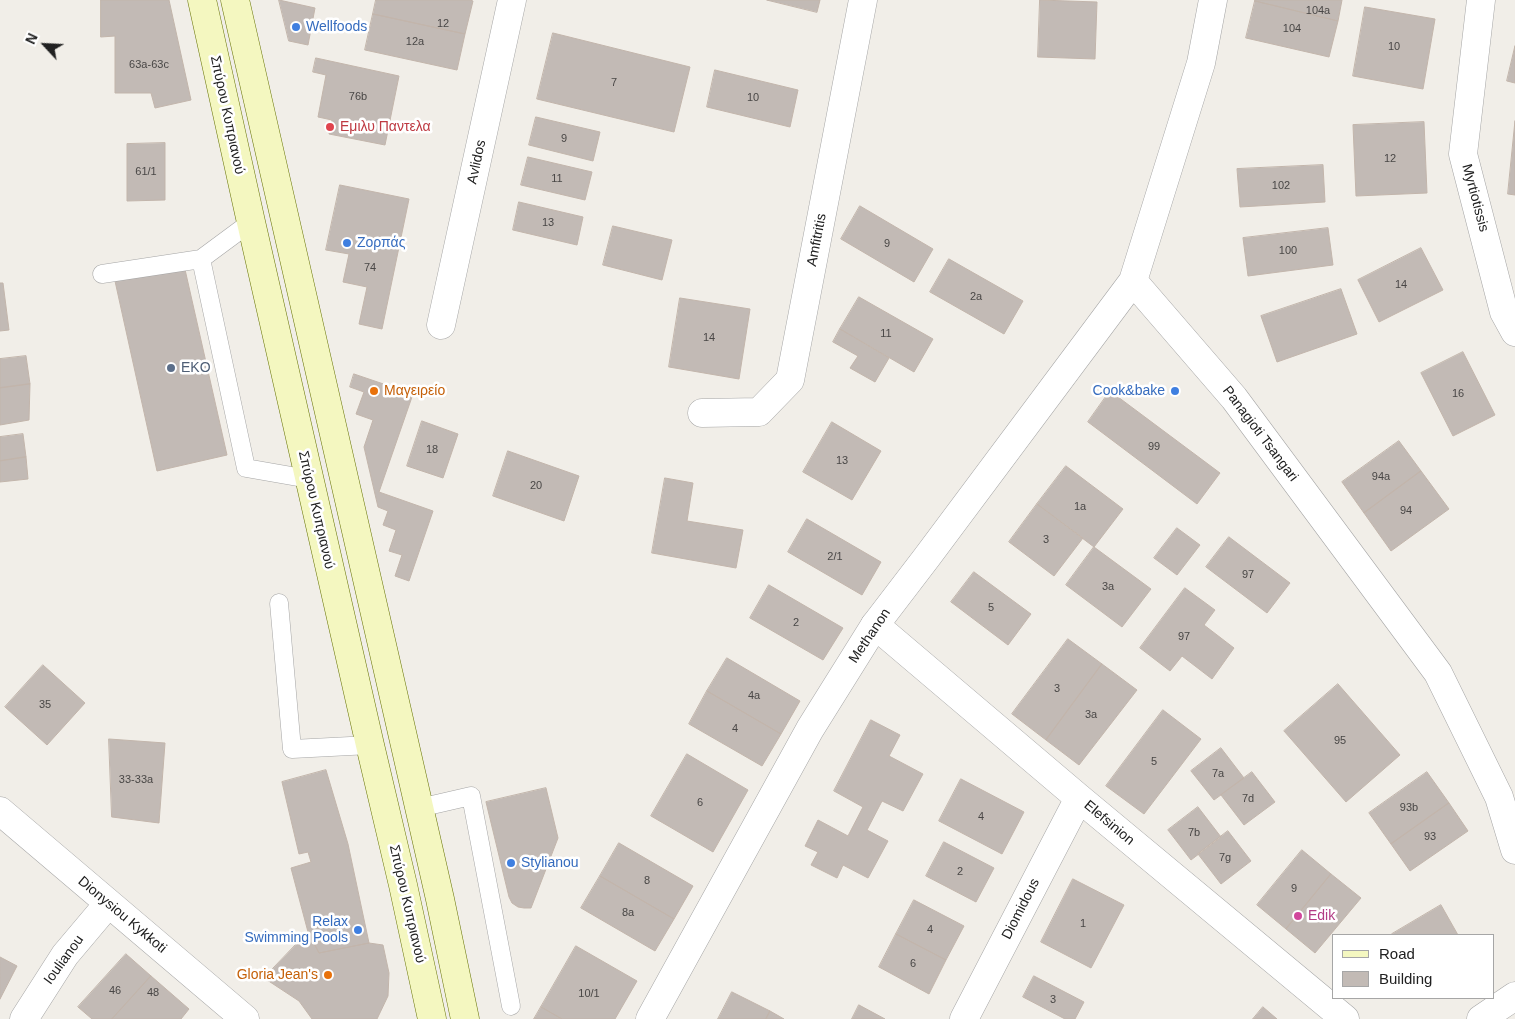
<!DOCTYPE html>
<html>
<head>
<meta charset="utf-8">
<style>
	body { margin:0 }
	#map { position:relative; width:1515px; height:1019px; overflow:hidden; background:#f1eee8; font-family:Arial,sans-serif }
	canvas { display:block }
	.legend { position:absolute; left:1332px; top:934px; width:162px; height:65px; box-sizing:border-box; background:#fff; border:1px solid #a6a6a6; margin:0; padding:6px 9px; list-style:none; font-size:15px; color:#212121 }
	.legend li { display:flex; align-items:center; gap:10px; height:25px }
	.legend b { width:25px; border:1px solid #a6a6a6 }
	.north { position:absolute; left:20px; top:20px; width:50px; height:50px; -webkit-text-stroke:4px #fff; paint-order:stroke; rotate:295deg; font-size:14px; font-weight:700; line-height:20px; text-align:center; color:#212121 }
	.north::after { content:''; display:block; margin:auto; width:18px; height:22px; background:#212121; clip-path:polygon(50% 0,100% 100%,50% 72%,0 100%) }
</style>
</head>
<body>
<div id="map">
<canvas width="1515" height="1019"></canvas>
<ul class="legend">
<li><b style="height:6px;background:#f4f7c0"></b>Road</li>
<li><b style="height:14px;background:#c2bab5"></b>Building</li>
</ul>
<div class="north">N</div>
</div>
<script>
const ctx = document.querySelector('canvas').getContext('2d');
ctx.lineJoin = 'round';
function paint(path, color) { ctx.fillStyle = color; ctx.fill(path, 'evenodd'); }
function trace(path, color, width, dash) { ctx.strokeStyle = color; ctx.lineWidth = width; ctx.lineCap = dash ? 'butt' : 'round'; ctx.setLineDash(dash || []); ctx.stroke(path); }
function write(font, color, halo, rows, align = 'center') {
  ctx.font = font + ' Arial,sans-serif'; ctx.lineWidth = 5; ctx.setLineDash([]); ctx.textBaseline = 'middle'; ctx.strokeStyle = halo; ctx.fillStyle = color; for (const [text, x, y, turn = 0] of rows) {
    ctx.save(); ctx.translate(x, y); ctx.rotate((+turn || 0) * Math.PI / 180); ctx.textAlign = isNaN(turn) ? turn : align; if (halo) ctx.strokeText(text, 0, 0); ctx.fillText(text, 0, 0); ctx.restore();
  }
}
const building = new Path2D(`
	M101 0H169L191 100 155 108 151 93H115V36L101 37Z
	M279 0 315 8 308 45 289 41Z
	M376 0H470L473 1 465 34 373 14Z
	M767 0H820L817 12Z
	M1040 0 1097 2 1095 59 1038 57Z
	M1255 0H1342L1338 21 1255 1Z
	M1255 1 1338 21 1329 57 1246 38Z
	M1365 7 1435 19 1423 89 1353 76Z
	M373 14 465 34 457 70 365 50Z
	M553 33 690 67 674 132 537 99Z
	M1515 46V83L1507 81Z
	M316 58 399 76 385 145 329 134 332 120 318 117 326 75 313 72Z
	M715 70 798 90 790 127 707 107Z
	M536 117 600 132 593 161 529 145Z
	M1515 121V195L1508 194Z
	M1424 122 1427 193 1356 196 1353 125Z
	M165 143V200L127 201V144Z
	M528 157 592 172 585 200 521 185Z
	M1323 165 1325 202 1240 207 1237 169Z
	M340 185 409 199 382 329 359 324 367 287 343 282 349 254 326 250Z
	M519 202 583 217 577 245 513 230Z
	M860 206 933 249 914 282 841 239Z
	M613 226 672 240 662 280 603 265Z
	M1328 228 1333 265 1248 276 1243 238Z
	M1421 248 1443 290 1379 322 1358 280Z
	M949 259 1023 301 1004 334 930 292Z
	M184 265 227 455 157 471 115 281Z
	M0 283H3L9 330 0 331Z
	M1341 289 1357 334 1277 362 1261 316Z
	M859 297 933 339 914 372 840 329Z
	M680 298 750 309 739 379 669 367Z
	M840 329 889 358 875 382 850 368 858 356 833 342Z
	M1463 352 1495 415 1453 436 1421 373Z
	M26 356 30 384 0 388V359Z
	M354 374 413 394 379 492 433 511 409 581 395 576 402 555 389 551 396 530 383 525 388 511 378 507 364 447 373 420 356 414 364 392 350 387Z
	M30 384 29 420 0 425V388Z
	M1110 391 1220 473 1197 504 1088 422Z
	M422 421 458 434 443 478 407 466Z
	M832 422 881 451 852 500 803 472Z
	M23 434 26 457 0 461V437Z
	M1399 441 1421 471 1364 513 1342 482Z
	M508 451 579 476 564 521 493 496Z
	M26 457 28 479 0 482V461Z
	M1066 466 1123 509 1094 547 1037 504Z
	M1421 471 1449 509 1391 551 1364 513Z
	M665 478 693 483 687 521 743 530 736 568 652 553Z
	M1037 504 1083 538 1054 576 1009 542Z
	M807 519 881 562 862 595 788 552Z
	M1177 528 1200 545 1177 575 1154 558Z
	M1229 537 1290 583 1267 613 1206 567Z
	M1094 547 1151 589 1122 627 1066 585Z
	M974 572 1031 614 1008 645 951 602Z
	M769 585 843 628 823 660 750 618Z
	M1185 588 1215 610 1204 625 1234 648 1212 679 1182 656 1170 671 1140 648Z
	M1068 639 1102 664 1046 740 1012 714Z
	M727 658 800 701 781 734 707 691Z
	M1102 664 1137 690 1079 765 1046 740Z
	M43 665 85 703 47 745 5 707Z
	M1338 684 1400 755 1346 802 1284 731Z
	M707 691 781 734 762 766 689 724Z
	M1163 710 1201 739 1144 814 1106 786Z
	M871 720 900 735 889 756 923 774 903 811 882 801 867 830 888 841 868 878 843 865 837 878 811 865 818 852 805 846 818 820 848 836 863 807 834 791Z
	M109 739 165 743 159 823 112 817Z
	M1221 748 1244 778 1214 800 1191 771Z
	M687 754 748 790 713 852 651 816Z
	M326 770 348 844 369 943 319 953 308 932 291 868 311 862 308 852 299 854 282 782Z
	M1252 772 1275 802 1244 825 1221 795Z
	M1427 772 1449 803 1391 844 1369 813Z
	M961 779 1024 812 1002 854 939 821Z
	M546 788 558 838 531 908H524L518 907 512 903 509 897 486 802Z
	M1449 803 1468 831 1410 871 1391 844Z
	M1198 807 1221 837 1191 860 1168 830Z
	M1228 831 1251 861 1221 884 1198 854Z
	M944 842 994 868 976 902 926 876Z
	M619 843 693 886 674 919 600 876Z
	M1302 850 1331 874 1286 929 1257 905Z
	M1331 874 1361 898 1315 953 1286 929Z
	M600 876 674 919 655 951 581 908Z
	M1073 879 1124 905 1091 968 1041 942Z
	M914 900 964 926 946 960 896 934Z
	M1441 905 1458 935H1393L1392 934Z
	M308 932 319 953 369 943 383 945 389 973 388 996 377 1019H312L299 1001 264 978Z
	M896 934 946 960 929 994 879 967Z
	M576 946 637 981 615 1019H562L541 1007Z
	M126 954 151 976 112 1019H92L78 1007Z
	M0 957 17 966 0 999Z
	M151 976 189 1009 181 1019H112Z
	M1034 976 1084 1002 1075 1019H1065L1023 997Z
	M732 992 770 1011 766 1019H718Z
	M859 1005 885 1019H852Z
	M541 1007 562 1019H534Z
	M1263 1007 1277 1019H1253Z
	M770 1011 784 1019H766Z`);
const service = new Path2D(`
	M201 259 246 468 309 479
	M102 274 201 259 251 222
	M279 603 292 749 370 745
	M419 808 471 796 511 1006`);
const minor = new Path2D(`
	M1481 0 1463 154 1504 312 1515 332
	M441 325 512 0
	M702 413 759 412 790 380 863 0
	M875 625 1079 798 1345 1019
	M0 811 245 1019
	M24 1019 65 955 108 904
	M964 1019 1079 798
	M1481 1019 1515 996`);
const tertiary = new Path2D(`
	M1133 281 1234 398 1438 673 1499 797 1515 850
	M650 1019 810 729 875 625 927 557 1133 281 1201 63 1213 0`);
const secondary = new Path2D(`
	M202 0 251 222 370 745 403 885 432 1019
	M235 0 440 899 465 1019`);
const markers = [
	[296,27,5,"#3f7fe0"],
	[330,127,5,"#e0444e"],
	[347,243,5,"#3f7fe0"],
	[171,368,5,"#5c6f8a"],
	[374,391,5,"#e8710a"],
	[1175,391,5,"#3f7fe0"],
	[511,863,5,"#3f7fe0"],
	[1298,916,5,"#d1479c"],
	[358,930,5,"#3f7fe0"],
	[328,975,5,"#e8710a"]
];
const numberNames = [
	["104a",1318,11],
	["12",443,24],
	["104",1292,29],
	["12a",415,42],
	["10",1394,47],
	["63a-63c",149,65],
	["7",614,83],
	["76b",358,97],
	["10",753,98],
	["9",564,139],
	["12",1390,159],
	["61/1",146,172],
	["11",557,179],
	["102",1281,186],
	["13",548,223],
	["9",887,244],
	["100",1288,251],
	["74",370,268],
	["14",1401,285],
	["2a",976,297],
	["11",886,334],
	["14",709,338],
	["16",1458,394],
	["99",1154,447],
	["18",432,450],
	["13",842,461],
	["94a",1381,477],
	["20",536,486],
	["1a",1080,507],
	["94",1406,511],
	["3",1046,540],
	["2/1",835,557],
	["97",1248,575],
	["3a",1108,587],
	["5",991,608],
	["2",796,623],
	["97",1184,637],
	["3",1057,689],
	["4a",754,696],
	["35",45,705],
	["3a",1091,715],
	["4",735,729],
	["95",1340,741],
	["5",1154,762],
	["7a",1218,774],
	["33-33a",136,780],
	["7d",1248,799],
	["6",700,803],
	["93b",1409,808],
	["4",981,817],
	["7b",1194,833],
	["93",1430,837],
	["7g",1225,858],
	["2",960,872],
	["8",647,881],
	["9",1294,889],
	["8a",628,913],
	["1",1083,924],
	["4",930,930],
	["6",913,964],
	["46",115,991],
	["48",153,993],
	["10/1",589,994],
	["3",1053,1000]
];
const shopNames = [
	["Wellfoods",306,27],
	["Ζορπάς",357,243],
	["Cook&bake",1165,391,"right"],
	["Stylianou",521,863],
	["Relax",348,922,"right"],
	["Swimming Pools",348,938,"right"]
];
const streetNames = [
	["Σπύρου Κυπριανού",227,115,78],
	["Avlidos",477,162,-78],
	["Myrtiotissis",1475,198,75],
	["Amfitritis",817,240,-79],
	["Panagioti Tsangari",1260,434,53],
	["Σπύρου Κυπριανού",316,510,77],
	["Methanon",870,636,-56],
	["Elefsinion",1109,823,40],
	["Σπύρου Κυπριανού",407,904,77],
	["Diomidous",1021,909,-63],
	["Dionysiou Kykkoti",122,915,40],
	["Ioulianou",64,960,-54]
];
const healthNames = [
	["Εμιλυ Παντελα",340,127]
];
const serviceNames = [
	["EKO",181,368]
];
const foodNames = [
	["Μαγειρείο",384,391],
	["Gloria Jean's",318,975,"right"]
];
const hotelNames = [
	["Edik",1308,916]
];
paint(building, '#c2bab5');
trace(building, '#c2b5ab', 1);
trace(service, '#a5a5a5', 19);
trace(minor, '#a5a5a5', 29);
trace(tertiary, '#a5a5a5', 29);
trace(secondary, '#6a760a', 29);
trace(service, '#fff', 18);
trace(minor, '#fff', 28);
trace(tertiary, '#fff', 28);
trace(secondary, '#f4f7c0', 28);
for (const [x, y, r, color] of markers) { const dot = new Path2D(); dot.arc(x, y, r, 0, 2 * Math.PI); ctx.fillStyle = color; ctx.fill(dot); trace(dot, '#fff', 2); }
write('11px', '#494746', null, numberNames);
write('14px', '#366cbe', '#fff', shopNames, 'left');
write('14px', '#212121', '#fff', streetNames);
write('14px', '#be3a42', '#fff', healthNames, 'left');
write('14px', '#4e5e75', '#fff', serviceNames, 'left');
write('14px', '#c56008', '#fff', foodNames, 'left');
write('14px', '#b23c85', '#fff', hotelNames, 'left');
</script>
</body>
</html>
